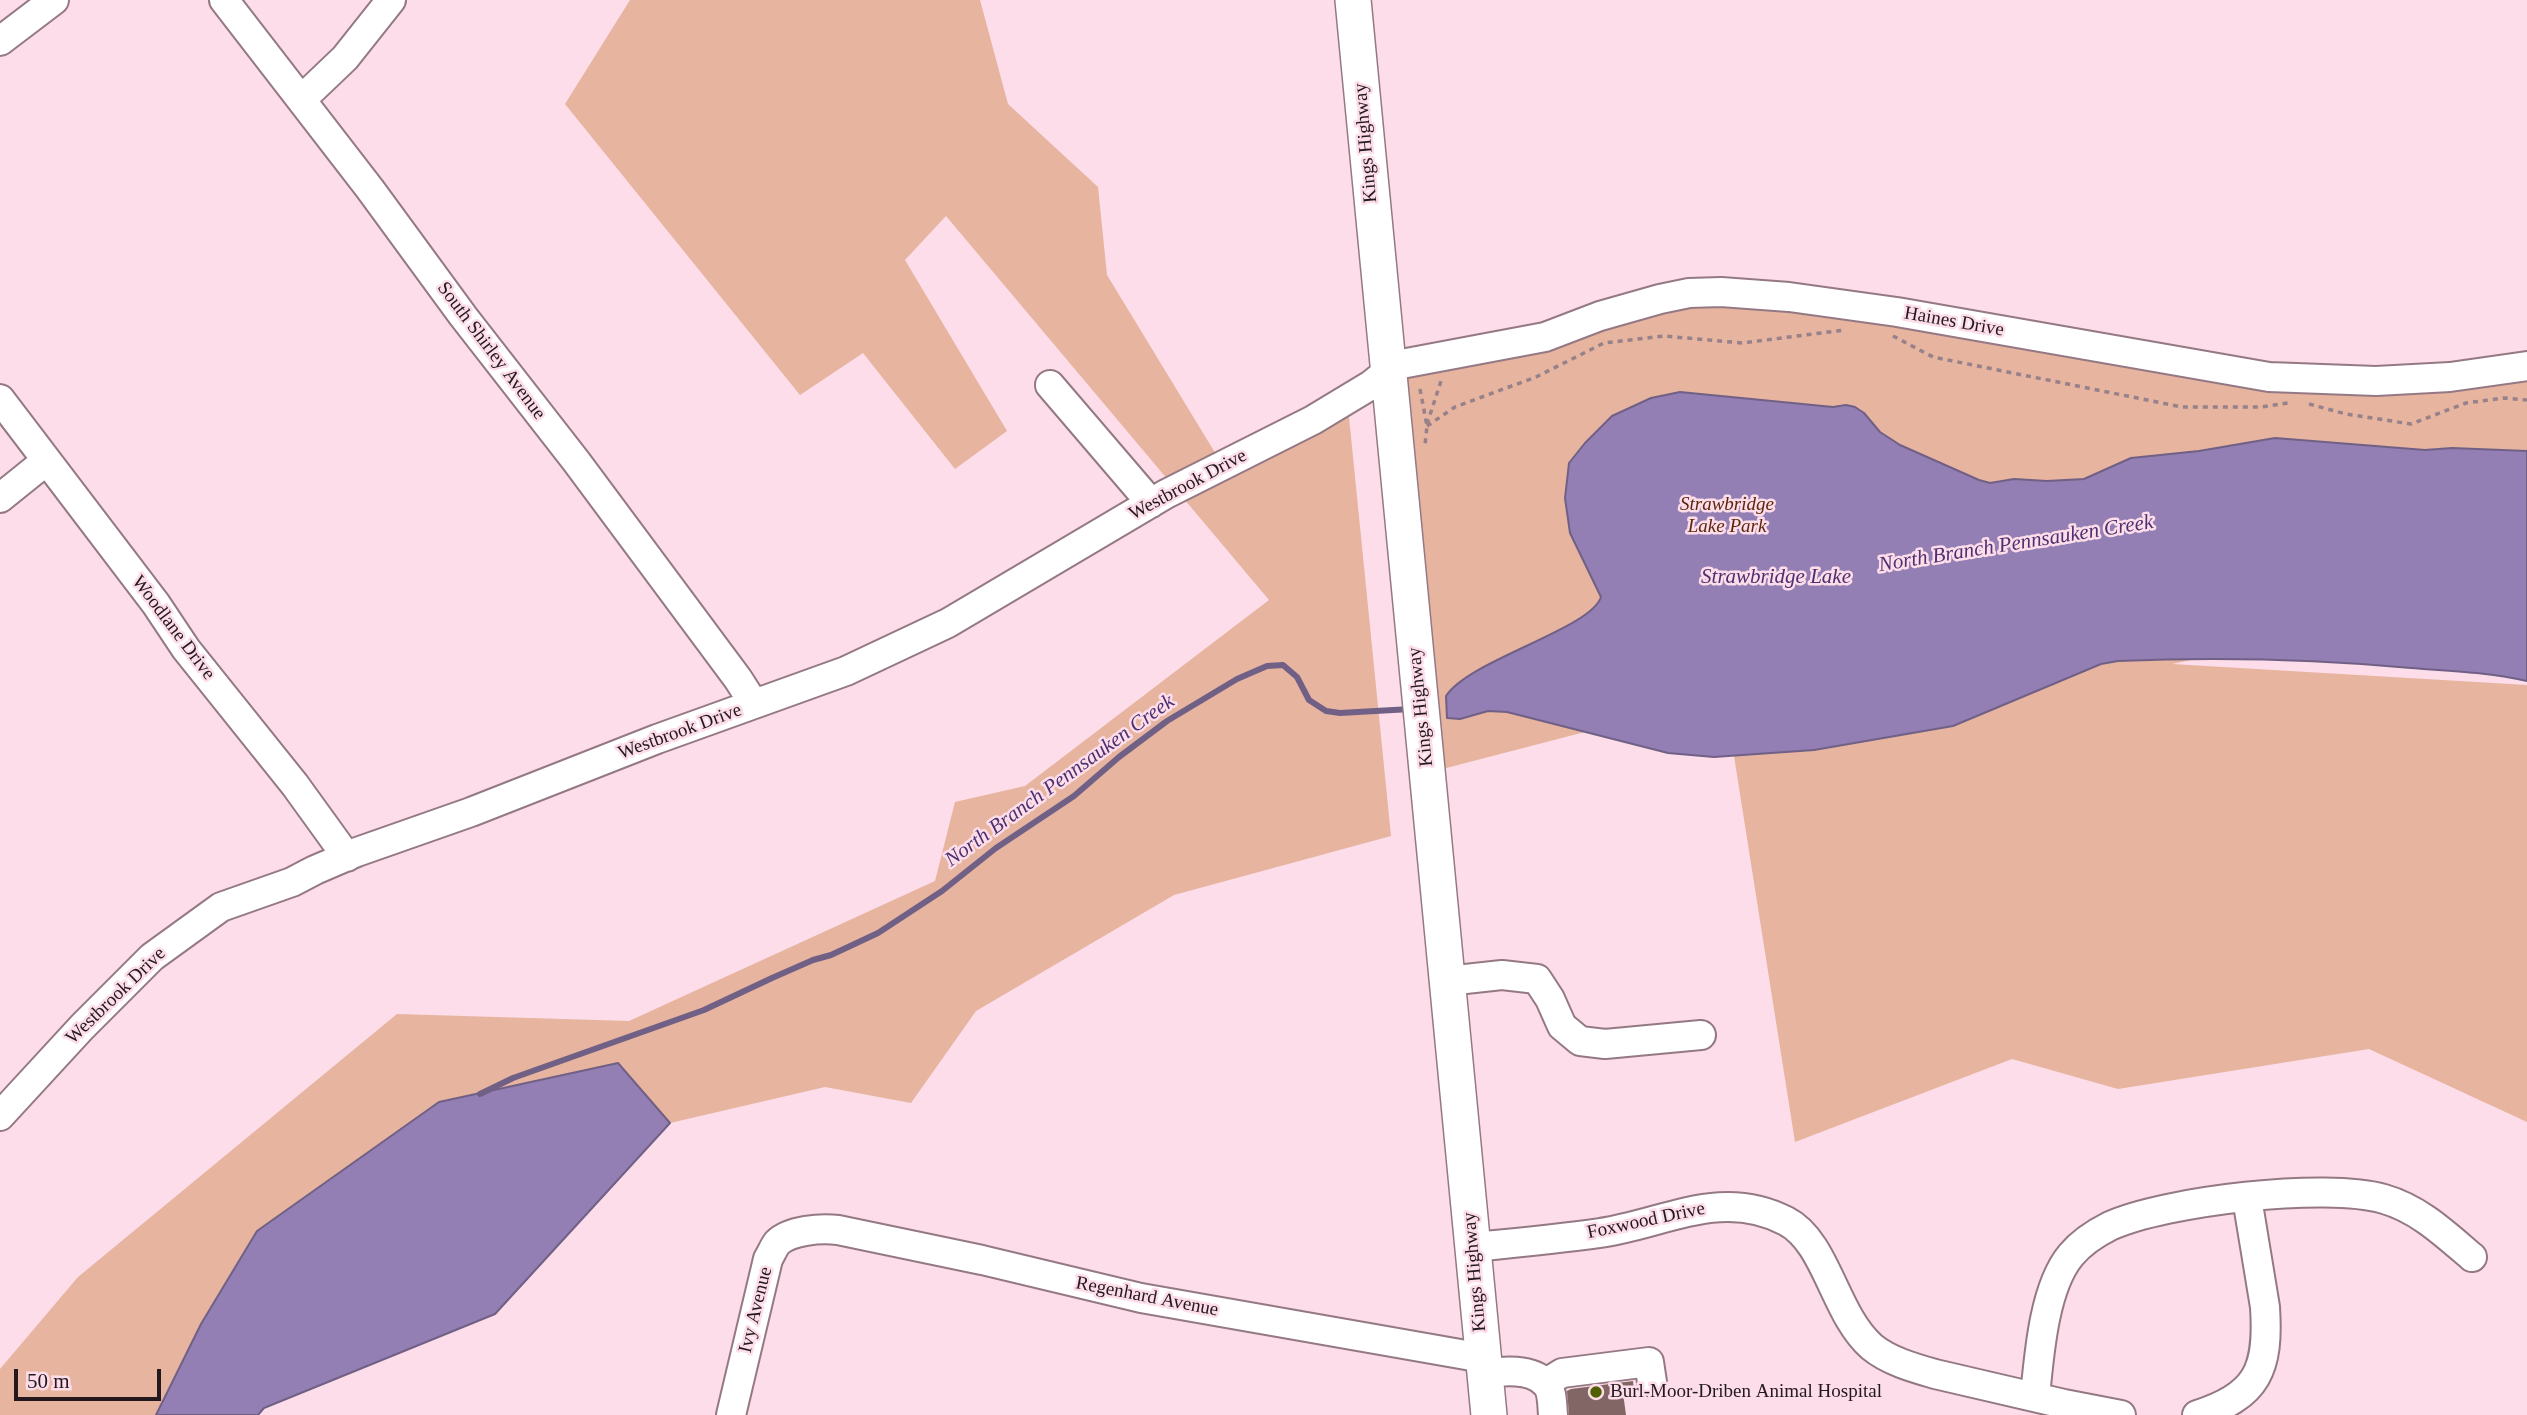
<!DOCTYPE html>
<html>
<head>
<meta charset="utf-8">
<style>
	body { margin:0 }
	#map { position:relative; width:2527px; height:1415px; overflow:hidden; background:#fcdde9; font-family:Georgia,serif }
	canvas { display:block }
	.scale { position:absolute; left:14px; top:1369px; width:147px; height:32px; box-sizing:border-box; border:4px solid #23181d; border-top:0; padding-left:9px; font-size:21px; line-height:24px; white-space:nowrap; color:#23181d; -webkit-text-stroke:5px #fcdde9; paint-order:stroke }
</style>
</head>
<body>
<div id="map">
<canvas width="2527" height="1415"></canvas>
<div class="scale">50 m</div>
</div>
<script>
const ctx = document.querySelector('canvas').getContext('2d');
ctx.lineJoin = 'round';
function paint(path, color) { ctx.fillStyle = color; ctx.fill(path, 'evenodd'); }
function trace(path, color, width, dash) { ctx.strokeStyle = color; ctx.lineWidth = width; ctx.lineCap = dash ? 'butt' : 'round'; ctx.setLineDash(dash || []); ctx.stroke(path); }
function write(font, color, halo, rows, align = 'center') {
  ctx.font = font + ' Georgia,serif'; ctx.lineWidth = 5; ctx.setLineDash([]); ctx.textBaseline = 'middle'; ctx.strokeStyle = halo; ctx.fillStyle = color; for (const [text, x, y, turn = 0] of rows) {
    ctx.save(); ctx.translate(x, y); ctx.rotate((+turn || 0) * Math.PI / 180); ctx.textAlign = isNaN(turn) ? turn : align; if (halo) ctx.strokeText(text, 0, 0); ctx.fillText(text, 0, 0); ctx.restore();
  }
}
const green = new Path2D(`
	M630 0H980L1008 104 1098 187 1107 275 1231 479 1347 397 1391 836 1174 895 976 1011 911 1103 825 1087 670 1123 618 1063 201 1324 156 1415H0V1369L78 1277 397 1014 629 1021 935 881 955 802 1025 786 1269 600 946 216 905 260 1007 431 955 469 863 353 800 395 565 104Z
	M1721 292 2269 377 2527 365V669L2237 650 2172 664 2527 685V1122L2369 1049 2118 1089 2012 1059 1795 1142 1734 756 1954 725 1631 720 1427 773 1396 365Z`);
const water = new Path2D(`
	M1680 392 1833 407 1846 405 1855 407 1864 413 1880 432 1900 445 1979 480 1990 483 2014 479 2047 481 2084 479 2131 458 2199 451 2275 438 2425 450 2452 448 2527 451V681C2489 672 2450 671 2411 668 2313 659 2216 657 2118 661L2101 664 1953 726 1814 750 1714 757 1668 753 1507 712 1488 711 1460 719 1447 718 1446 696C1469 660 1591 629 1601 597L1570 533 1565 498 1569 463 1585 443 1612 416 1651 398Z
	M618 1063 670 1123 495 1314 264 1408 258 1415H156L201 1324 257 1231 439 1102Z`);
const stream = new Path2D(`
	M480 1094 513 1078 704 1010 772 978 813 960 831 955 878 933 942 891 996 848 1074 796 1119 757 1167 721 1237 679 1267 666 1283 665 1297 677 1309 700 1326 711 1340 713 1411 709`);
const building = new Path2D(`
	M1633 1381 1634 1391 1623 1393 1626 1415H1569L1567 1391 1571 1389Z`);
const path = new Path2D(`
	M1893 336 1933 357 2182 407H2261L2288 403
	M1420 389 1427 426 1425 445
	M2309 404 2346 414 2411 424 2466 403 2504 398 2527 400
	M1427 424 1441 381
	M1427 426 1455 407 1536 377 1604 343 1664 336 1742 343 1845 330`);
const minor = new Path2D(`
	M224 0 370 189 463 316 576 461 738 679 754 704
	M0 41 54 0
	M302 99 345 58 391 0
	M1050 385 1151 503
	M0 399 156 604 186 649 295 785 347 857
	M0 498 46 461
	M1447 981 1502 975 1537 979 1550 999 1562 1026 1580 1041 1605 1044 1701 1035
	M0 1116 82 1027 152 957 221 907 292 882 315 870 357 852 471 812 657 739 846 671 948 623 1166 494 1313 420 1371 385 1396 365 1545 337 1600 316 1660 299 1689 293 1721 292 1789 297 1897 312 2269 377 2376 381 2450 377 2527 366
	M1473 1247C1515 1243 1558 1239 1600 1233 1664 1224 1721 1187 1786 1221 1827 1242 1834 1314 1872 1347 1889 1361 1914 1368 1935 1374L2064 1404 2121 1415
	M1485 1373C1503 1371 1531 1368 1545 1383 1553 1390 1552 1405 1553 1415
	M1546 1383 1562 1373 1649 1362 1652 1382
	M2035 1397C2039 1355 2044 1287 2071 1255 2081 1243 2096 1233 2110 1226 2165 1201 2326 1182 2384 1199 2419 1209 2445 1234 2472 1257
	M731 1415 768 1259C771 1254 774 1247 777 1243 790 1230 821 1228 838 1230L982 1260 1141 1298 1483 1358
	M2197 1415C2258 1396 2269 1369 2265 1307L2247 1198`);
const major = new Path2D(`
	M1353 0 1489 1415`);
const markers = [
	[1596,1392,7,"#505f00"]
];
const streetNames = [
	["Kings Highway",1366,143,-95],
	["Haines Drive",1954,322,10],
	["South Shirley Avenue",491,351,53],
	["Westbrook Drive",1188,485,-28],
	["Woodlane Drive",173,628,53],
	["Kings Highway",1421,707,-96],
	["Westbrook Drive",680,732,-20],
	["Westbrook Drive",116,996,-44],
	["Foxwood Drive",1646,1221,-12],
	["Kings Highway",1475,1272,-95],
	["Regenhard Avenue",1147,1297,11],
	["Ivy Avenue",756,1310,-76]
];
const parkNames = [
	["Strawbridge",1727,505],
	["Lake Park",1727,527]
];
const poiNames = [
	["Burl-Moor-Driben Animal Hospital",1610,1392]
];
const waterNames = [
	["North Branch Pennsauken Creek",2016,544,-9],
	["Strawbridge Lake",1776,577],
	["North Branch Pennsauken Creek",1060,781,-36]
];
paint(green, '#e6b49f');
paint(water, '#937fb3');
trace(water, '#716086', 2);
trace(stream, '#716086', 6);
paint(building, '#826565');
trace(minor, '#947984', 32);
trace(major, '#947984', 38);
trace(path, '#97818a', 3.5, [5, 5]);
trace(minor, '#fff', 28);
trace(major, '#fff', 35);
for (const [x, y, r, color] of markers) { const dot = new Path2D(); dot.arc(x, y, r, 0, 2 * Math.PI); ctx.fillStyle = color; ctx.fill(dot); trace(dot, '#fcdde9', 2.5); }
write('19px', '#23181d', '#fcdde9', streetNames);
write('italic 19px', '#5c260c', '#fcdde9', parkNames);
write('19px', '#23181d', '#fcdde9', poiNames, 'left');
write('italic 21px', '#4c3071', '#fcdde9', waterNames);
</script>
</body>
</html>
